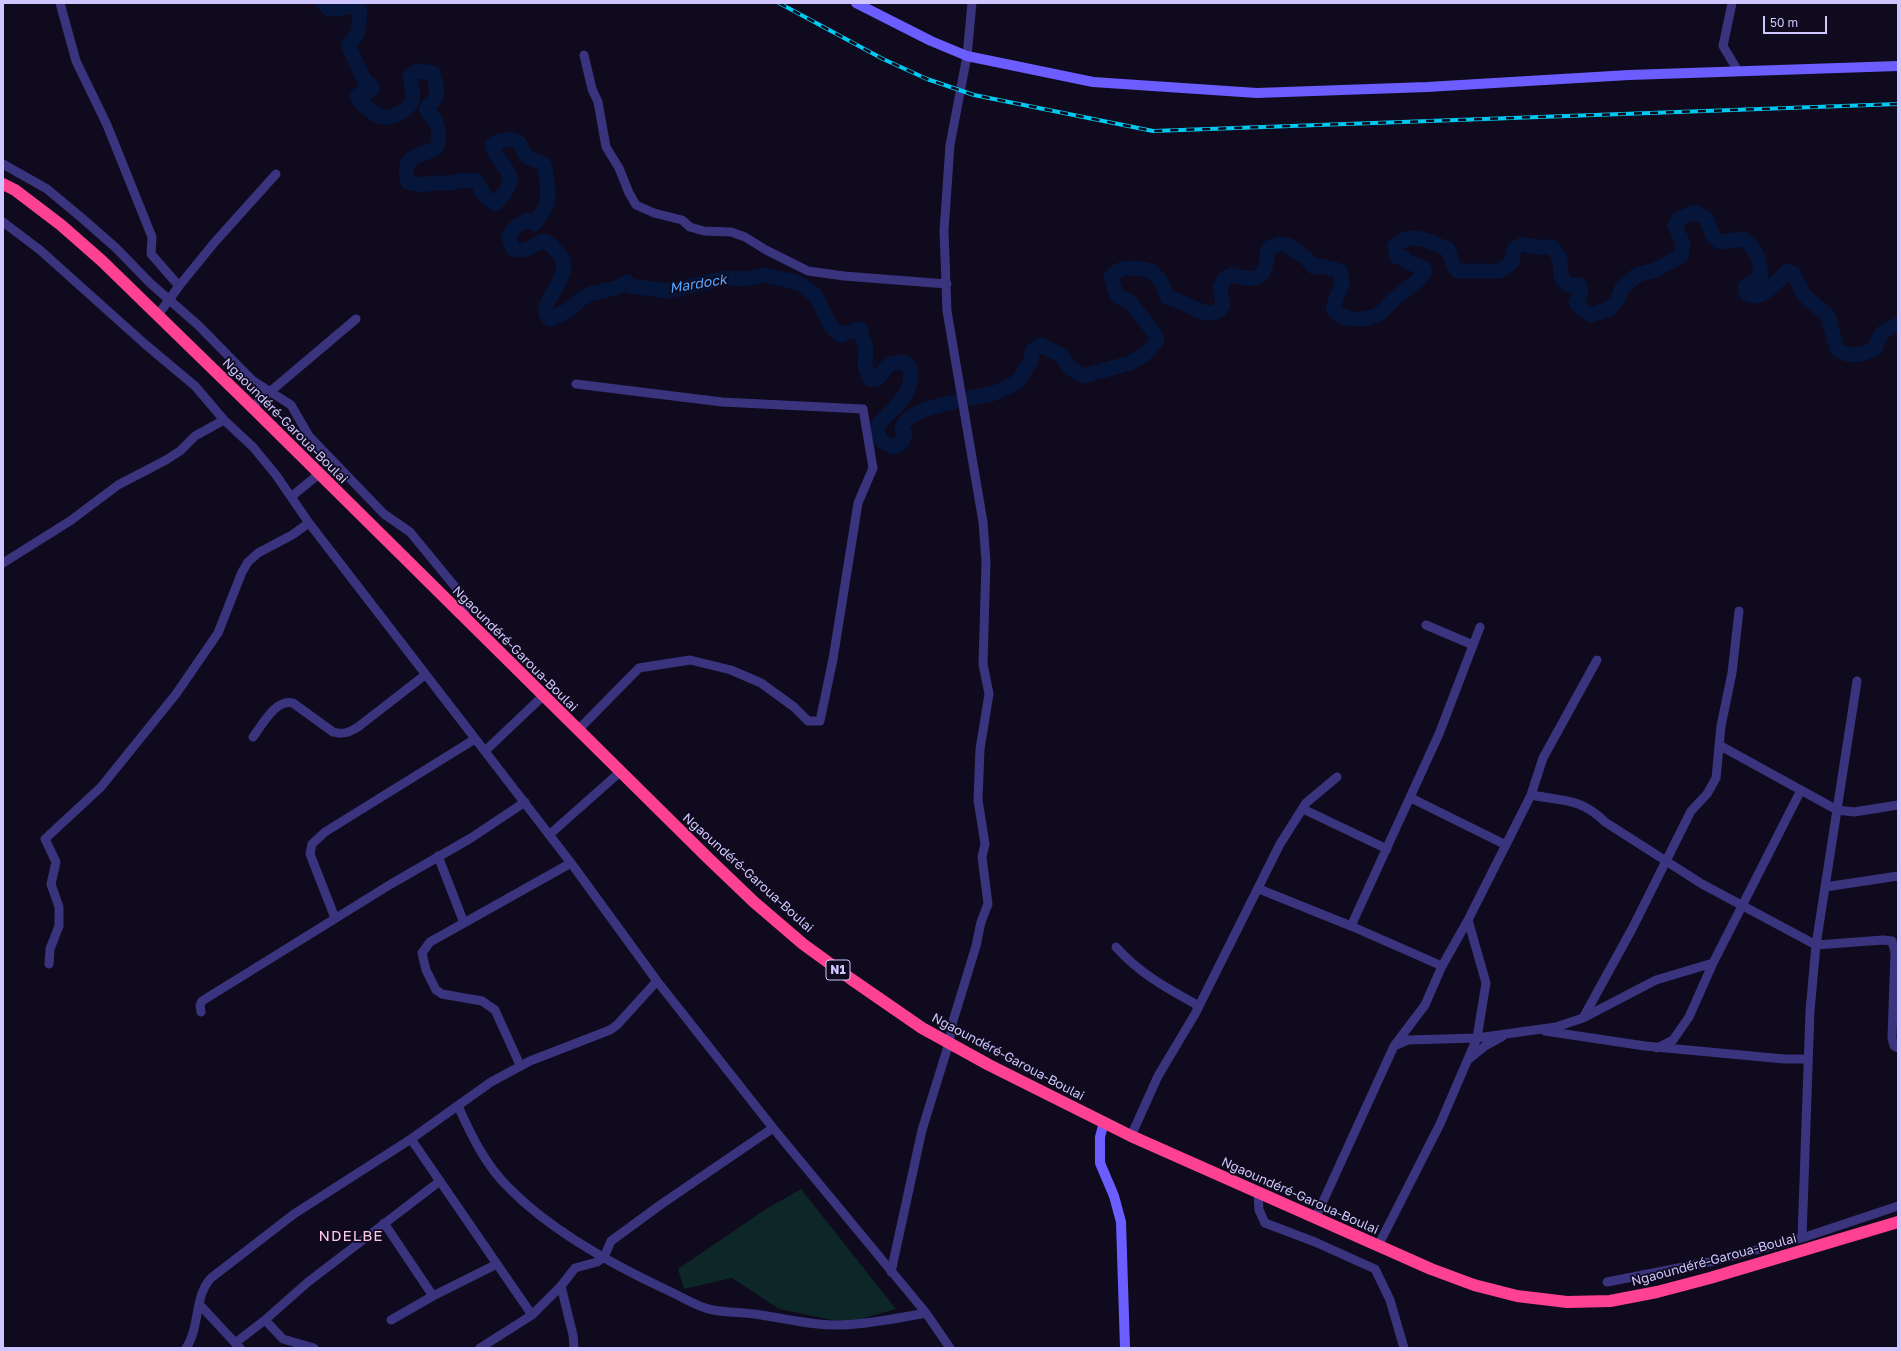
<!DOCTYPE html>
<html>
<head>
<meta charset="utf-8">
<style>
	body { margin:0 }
	#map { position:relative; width:1901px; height:1351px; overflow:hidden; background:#0f0a1d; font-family:"Golos Text",sans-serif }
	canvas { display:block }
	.frame { position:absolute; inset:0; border:4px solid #d0c6ff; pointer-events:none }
	.scale { position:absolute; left:1763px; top:16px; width:64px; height:18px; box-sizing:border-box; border:2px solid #d0c6ff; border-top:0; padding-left:5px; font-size:12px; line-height:14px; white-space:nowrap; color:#d0c6ff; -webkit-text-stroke:3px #0f0a1d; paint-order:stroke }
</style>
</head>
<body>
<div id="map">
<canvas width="1901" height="1351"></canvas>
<div class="frame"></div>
<div class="scale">50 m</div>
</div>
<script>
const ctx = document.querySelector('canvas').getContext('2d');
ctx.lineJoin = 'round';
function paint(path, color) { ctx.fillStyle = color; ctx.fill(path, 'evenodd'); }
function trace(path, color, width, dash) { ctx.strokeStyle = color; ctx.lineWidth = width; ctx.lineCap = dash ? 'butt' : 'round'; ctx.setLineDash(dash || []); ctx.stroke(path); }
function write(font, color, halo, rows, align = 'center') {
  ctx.font = font + ' "Golos Text",sans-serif'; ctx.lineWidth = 3.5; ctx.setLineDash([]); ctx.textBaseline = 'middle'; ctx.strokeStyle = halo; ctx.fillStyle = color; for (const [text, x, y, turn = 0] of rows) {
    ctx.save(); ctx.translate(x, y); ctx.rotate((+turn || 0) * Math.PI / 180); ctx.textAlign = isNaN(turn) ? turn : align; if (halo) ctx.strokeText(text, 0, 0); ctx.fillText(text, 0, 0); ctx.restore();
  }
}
const green = new Path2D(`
	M801 1189 896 1309 847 1323 779 1309 732 1278 684 1289 678 1269 766 1209Z`);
const river = new Path2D(`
	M323 3 329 9H342L348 4 360 11C358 24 361 34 349 43V47L365 82 371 85 372 88 367 94 363 92 357 96C359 103 376 116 383 117 392 119 409 110 412 101 415 91 410 85 410 76L417 71 433 73C435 81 439 90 435 99 433 102 428 105 426 109 427 113 431 115 434 118 439 127 441 141 435 149 416 157 401 157 408 182L420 185 434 183H451L463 180 477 181C481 190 486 201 496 203 526 171 500 173 492 145 498 141 512 136 519 143 523 147 522 153 527 156 531 160 539 161 544 164 546 170 546 177 547 183 550 204 546 206 535 224L528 220C520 224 512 228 509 237L513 249C530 254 539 238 547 242 550 244 555 250 558 253 580 275 531 305 550 319L569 310 581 299 590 294 616 288 627 282 626 284 630 286 668 291 726 278 745 279 764 275 787 280 801 284 815 295 830 325 840 335 860 329 866 349 865 366 870 379 874 380C882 378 882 370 888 366 892 362 899 363 904 362L909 367C917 393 892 409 877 426L880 440 893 447C901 445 903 441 905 434L902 430C903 413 940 405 954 402
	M969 398 992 394 1012 385 1019 380 1031 361 1032 351 1040 345 1061 355 1070 368 1083 376 1130 363 1145 354 1157 341C1157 333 1137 312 1131 303 1129 300 1121 298 1117 296L1111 277C1119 265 1139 267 1151 271L1160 280 1168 298C1184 298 1211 327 1223 305L1220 288 1224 279 1232 275C1246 278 1262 284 1266 264 1268 258 1266 253 1269 248L1279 244 1287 245 1306 258 1314 267 1321 266 1340 271C1340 274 1342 278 1342 281 1342 291 1332 302 1334 310 1343 322 1369 321 1380 313 1386 309 1390 302 1396 298 1406 289 1418 283 1425 271L1424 268 1407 262 1403 257H1397L1395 246C1412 229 1430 243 1448 249L1454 267 1458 271H1500L1512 262 1514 249 1523 244 1536 247H1552L1560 258 1561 277 1568 285H1579L1581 293 1576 302 1579 307 1590 315 1609 309 1618 299 1622 288 1637 275 1655 270 1681 256 1683 243 1675 225 1679 219 1694 212 1706 218 1713 236 1720 242 1743 239C1757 248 1760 261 1761 277L1745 287 1747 294C1762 302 1778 281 1787 271L1793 273 1804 295 1828 316 1837 349C1850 359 1861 354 1875 349 1880 333 1882 331 1898 325`);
const street = new Path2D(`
	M60 3 76 61 107 125 152 237 151 254 179 286 158 315
	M1732 3 1723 46 1738 71
	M584 55 592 89 598 102 606 147 619 168 629 193 636 205 654 213 682 220 690 227 704 231 731 232 745 237 766 250 808 271 844 276 947 284
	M3 164 47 189 83 219 116 248 150 283 198 325 252 380 291 405 309 436 384 514 410 532 461 594 466 619
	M3 222 40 250 146 345 195 386 224 420 253 447 276 475 309 523 571 863 657 981 773 1128 926 1313 950 1348
	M179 286 214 243 276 174
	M576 384 722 402 863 409 873 468 858 503 833 659 820 721H808L794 707 761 683 731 670 690 660 639 668 578 730
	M252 407 356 319
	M292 496 319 474
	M3 563 70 521 118 485 166 460 180 451 195 436 224 420
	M1426 625 1473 645
	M253 737C262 725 276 698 293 703L333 732C343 735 350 732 358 727L425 675
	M1719 745 1837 810 1854 812 1898 805
	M485 751 543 696
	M1531 795C1563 801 1581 798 1605 822L1702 884 1816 945 1883 940 1892 941 1895 952 1892 1038 1894 1046 1898 1048
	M1411 798 1506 845
	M1303 809 1387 849
	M549 835 620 772
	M438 856 464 923
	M1825 887 1898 876
	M1259 889 1351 926 1442 966
	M335 918 310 854 312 844 325 832 475 739
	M1351 926 1439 734 1480 627
	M1116 947C1140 974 1168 989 1199 1006
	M49 964 50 949 59 926V907L51 884 56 862 45 839 101 787 176 694 218 633 242 572 248 562 258 553 292 535 309 523
	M201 1012 200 1005 202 1001 391 884 471 838 525 802
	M1583 1018 1632 929 1691 811 1707 794 1716 778 1721 726 1732 673 1739 611
	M1545 1031 1645 1046 1784 1059H1808
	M1394 1046 1408 1040 1477 1038 1556 1027 1583 1018 1656 980 1713 963
	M1657 1048 1673 1040 1689 1017 1713 963 1801 790
	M1469 1059 1485 1046 1503 1036
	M520 1065 495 1010 482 1001 442 994 436 990 426 970 422 953 430 942 571 863
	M458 1106C471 1135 486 1166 509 1188 551 1231 617 1267 671 1292 684 1298 699 1308 713 1310 729 1313 745 1312 761 1315 788 1319 815 1326 842 1325 870 1324 899 1318 926 1313
	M1131 1136 1158 1076 1195 1014 1280 844 1306 803 1337 777
	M411 1139 532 1315 561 1286 575 1268 597 1262 604 1257 611 1241 663 1203 773 1128
	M1258 1192 1259 1210 1265 1223 1315 1242 1375 1269 1390 1300 1404 1348
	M1315 1219 1394 1046 1425 1005 1442 966 1468 920 1531 795 1543 758 1597 660
	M384 1223 433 1296
	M1802 1238 1810 1011 1816 945 1857 681
	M1378 1246 1440 1124 1477 1038 1486 983 1468 920
	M891 1272 922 1130 949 1043 953 1021 976 946 981 922 988 904 982 857 985 844 978 800 980 749 989 694 983 664 986 562 983 522 947 311 944 231 950 145 967 56 972 3
	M1607 1282 1714 1261 1802 1238 1898 1206
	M561 1286 573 1335 574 1348
	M199 1304 240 1348
	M265 1320 283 1339 314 1348
	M391 1320 433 1296 497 1264
	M235 1343 265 1320 308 1282 440 1181
	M186 1348C200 1328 194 1296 211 1278L294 1214 411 1139 491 1082 530 1061 610 1030 617 1025 657 981
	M480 1348 532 1315`);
const secondary = new Path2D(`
	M856 3 931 41 967 56 1093 82 1257 93 1427 87 1629 75 1898 66
	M1104 1122 1100 1137V1163L1114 1196 1121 1222 1125 1348`);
const highway = new Path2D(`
	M3 184 15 190 61 225 102 261 252 407 708 858 754 902 803 944 851 979 922 1028 989 1065 1131 1136 1431 1269 1474 1285 1517 1296 1567 1302 1610 1301 1657 1292 1710 1278 1898 1222`);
const rail = new Path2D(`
	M779 3 883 59 927 79 974 95 1153 131 1898 104`);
const shields = [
	[838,970,24]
];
const shieldNames = [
	["N1",838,970]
];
const streetNames = [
	["Ngaoundéré-Garoua-Boulai",285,421,45],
	["Ngaoundéré-Garoua-Boulai",515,649,45],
	["Ngaoundéré-Garoua-Boulai",748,873,42],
	["Ngaoundéré-Garoua-Boulai",1008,1057,28],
	["Ngaoundéré-Garoua-Boulai",1300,1196,24],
	["Ngaoundéré-Garoua-Boulai",1714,1260,-15]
];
const waterNames = [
	["Mardock",698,284,-9]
];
const quarterNames = [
	["NDELBE",351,1236]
];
paint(green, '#0d2627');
trace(river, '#06163a', 15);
trace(street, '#3a337e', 9);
trace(secondary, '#6b5dff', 10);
trace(highway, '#ff4191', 12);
trace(rail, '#00caf1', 4);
trace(rail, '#0f0a1d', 2.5, [8]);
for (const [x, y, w] of shields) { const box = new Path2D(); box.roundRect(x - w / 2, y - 10, w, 20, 3); ctx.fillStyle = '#0f0a1d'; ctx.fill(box); trace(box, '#d0c6ff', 1); }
write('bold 12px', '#d0c6ff', null, shieldNames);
write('13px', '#d0c6ff', '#0f0a1d', streetNames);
write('italic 14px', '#54a5ff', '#0f0a1d', waterNames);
ctx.letterSpacing = '1px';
write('15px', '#ffc8e8', '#0f0a1d', quarterNames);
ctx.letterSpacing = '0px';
</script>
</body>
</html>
